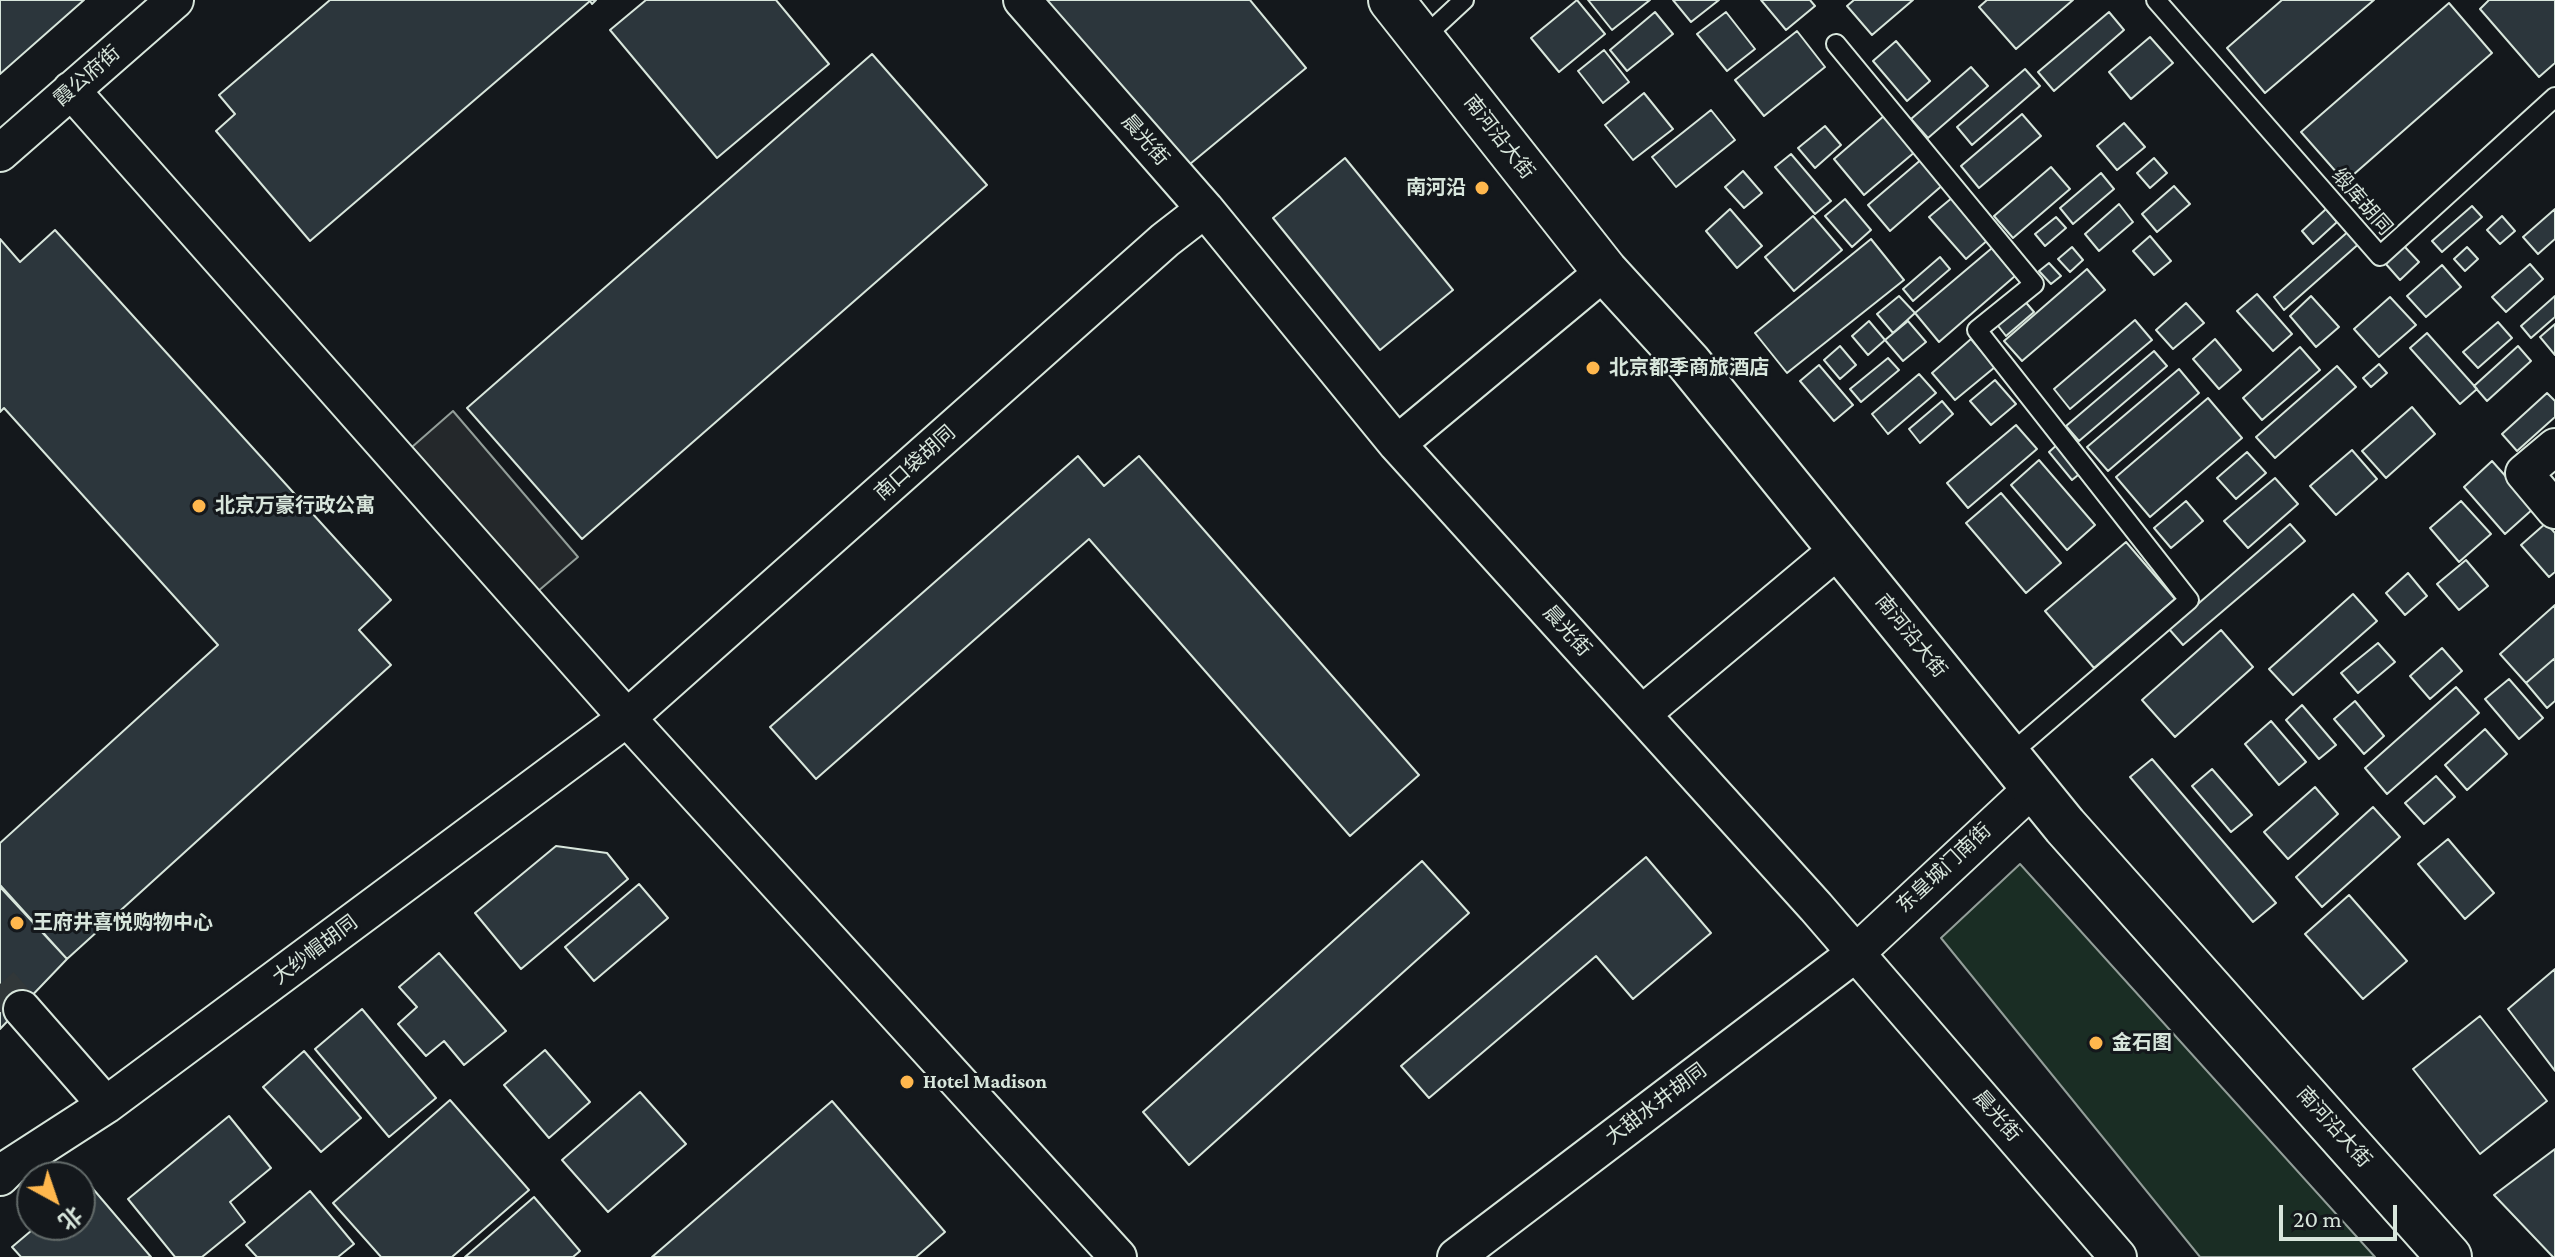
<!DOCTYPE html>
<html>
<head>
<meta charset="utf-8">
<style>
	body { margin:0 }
	#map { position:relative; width:2555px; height:1257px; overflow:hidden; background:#14181c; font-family:"Crimson Pro","Noto Sans SC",serif }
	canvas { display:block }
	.north { position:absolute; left:16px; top:1161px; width:80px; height:80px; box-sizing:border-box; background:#14181c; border:2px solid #626a69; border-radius:50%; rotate:140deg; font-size:22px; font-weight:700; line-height:32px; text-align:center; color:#d8e6dc }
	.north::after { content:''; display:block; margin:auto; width:28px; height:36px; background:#ffb74d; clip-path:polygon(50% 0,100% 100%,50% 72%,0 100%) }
	.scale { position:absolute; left:2279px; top:1205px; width:118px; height:36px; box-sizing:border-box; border:4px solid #d8e6dc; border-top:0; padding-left:10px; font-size:24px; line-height:28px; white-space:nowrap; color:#d8e6dc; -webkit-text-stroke:6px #14181c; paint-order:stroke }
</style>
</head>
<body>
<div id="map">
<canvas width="2555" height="1257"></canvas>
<div class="north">北</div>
<div class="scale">20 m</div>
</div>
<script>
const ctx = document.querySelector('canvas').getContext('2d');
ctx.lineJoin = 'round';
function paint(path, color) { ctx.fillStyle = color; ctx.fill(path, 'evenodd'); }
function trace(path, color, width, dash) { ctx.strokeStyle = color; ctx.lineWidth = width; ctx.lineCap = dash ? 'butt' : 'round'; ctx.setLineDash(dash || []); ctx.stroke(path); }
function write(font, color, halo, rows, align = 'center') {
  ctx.font = font + ' "Crimson Pro","Noto Sans SC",serif'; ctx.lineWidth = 6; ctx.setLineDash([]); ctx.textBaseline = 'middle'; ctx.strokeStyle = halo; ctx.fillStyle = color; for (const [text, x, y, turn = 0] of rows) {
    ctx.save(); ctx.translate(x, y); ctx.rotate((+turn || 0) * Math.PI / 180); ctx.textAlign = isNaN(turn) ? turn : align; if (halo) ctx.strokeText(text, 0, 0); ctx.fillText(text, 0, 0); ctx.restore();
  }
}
const green = new Path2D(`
	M2020 864 2375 1257H2200L1941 938Z`);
const parking = new Path2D(`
	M453 411 578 557 537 592 412 447Z`);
const building = new Path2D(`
	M0 0H84L0 74Z
	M330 0H596L592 4 590 1 310 241 216 131 235 114 219 95Z
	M646 0H776L829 64 717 158 610 30Z
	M1046 0H1250L1306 68 1184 169Z
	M1577 0 1605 34 1559 72 1531 38Z
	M1588 0H1650L1612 30Z
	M1673 0H1719L1691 22Z
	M1761 0H1810L1815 6 1786 30Z
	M1854 0H1913L1872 35 1847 6Z
	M1987 0H2073L2016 49 1979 7Z
	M2282 0H2374L2265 93 2227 48Z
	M2489 0H2555V63L2539 77 2480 9Z
	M2449 3 2492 53 2345 182 2301 132Z
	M1655 12 1673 34 1627 71 1610 50Z
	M1726 12 1755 49 1727 71 1697 34Z
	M2109 12 2124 30 2054 91 2038 72Z
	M1797 31 1825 67 1764 116 1735 80Z
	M2150 37 2173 63 2131 99 2109 72Z
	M1896 41 1930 81 1907 101 1873 61Z
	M1604 50 1629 82 1603 103 1578 71Z
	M872 54 987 185 582 539 467 408Z
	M1971 67 1988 86 1928 138 1911 119Z
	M2025 69 2040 86 1972 145 1957 127Z
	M1644 93 1673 129 1633 160 1605 125Z
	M1711 110 1735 140 1676 187 1652 157Z
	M2022 114 2041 136 1979 188 1961 166Z
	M1885 115 1916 151 1864 195 1834 159Z
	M2124 123 2145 147 2117 170 2097 146Z
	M1825 126 1841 145 1815 168 1798 148Z
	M1791 154 1831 201 1815 214 1775 167Z
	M1345 158 1453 290 1380 350 1273 218Z
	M1923 158 1945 183 1890 231 1868 205Z
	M2154 158 2167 173 2150 188 2137 173Z
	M2051 167 2070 189 2013 238 1994 216Z
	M1743 171 1762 193 1744 208 1725 187Z
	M2101 173 2114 189 2073 224 2060 208Z
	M2174 186 2190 204 2157 232 2142 214Z
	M1953 197 1989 239 1966 259 1929 217Z
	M1845 199 1871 230 1852 247 1825 216Z
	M2119 204 2133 222 2099 251 2085 234Z
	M2472 206 2482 217 2442 252 2432 241Z
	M1730 209 1762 246 1737 268 1706 231Z
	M2326 209 2337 222 2313 244 2302 231Z
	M2555 209V239L2538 254 2523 237Z
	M1813 216 1842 250 1794 291 1765 257Z
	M2502 216 2515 231 2500 244 2487 230Z
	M2056 217 2066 228 2045 246 2035 234Z
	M2351 229 2362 241 2284 310 2274 297Z
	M55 230 391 600 359 630 391 665 67 959 0 885V843L218 645 4 408 0 412V239L20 262Z
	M2150 236 2171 261 2154 275 2133 251Z
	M1871 239 1904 280 1787 373 1755 333Z
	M2404 246 2419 262 2400 280 2385 263Z
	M2072 247 2083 260 2070 272 2058 259Z
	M2467 247 2478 259 2465 271 2454 259Z
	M1992 248 2015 276 1939 342 1915 313Z
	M1940 257 1950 269 1913 301 1903 289Z
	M2049 263 2061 276 2051 284 2039 271Z
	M2530 264 2543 279 2506 312 2492 297Z
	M2442 265 2461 287 2426 317 2407 296Z
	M2087 269 2105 290 2022 361 2004 341Z
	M2257 294 2292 334 2273 351 2237 311Z
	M1899 296 1915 313 1893 333 1877 314Z
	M2311 296 2339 327 2316 347 2290 316Z
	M2555 296V317L2531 338 2521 326Z
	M2390 297 2416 325 2379 357 2354 329Z
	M2023 299 2034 312 2006 336 1995 322Z
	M2186 303 2204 323 2173 349 2156 330Z
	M2135 320 2152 340 2070 409 2054 389Z
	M1869 321 1885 340 1868 355 1852 336Z
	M1908 321 1926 342 1903 361 1885 340Z
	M2498 322 2512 338 2478 368 2463 352Z
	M2555 324V355L2540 337Z
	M2427 333 2477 389 2460 404 2410 348Z
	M1971 339 1995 367 1955 400 1932 373Z
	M2215 339 2241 370 2219 389 2193 359Z
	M1840 346 1856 365 1840 379 1824 360Z
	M2518 346 2531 361 2487 401 2474 386Z
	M2300 347 2320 370 2262 420 2243 398Z
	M2154 351 2167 366 2079 441 2066 426Z
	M1888 358 1899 370 1861 402 1850 389Z
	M2379 364 2387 373 2371 387 2363 378Z
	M1819 365 1853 405 1834 421 1800 381Z
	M2337 366 2356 387 2275 458 2256 437Z
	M2179 369 2199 393 2108 471 2087 447Z
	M1919 374 1936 393 1888 434 1872 414Z
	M1995 380 2016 404 1991 425 1970 401Z
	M2547 393 2555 401V417L2517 451 2502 434Z
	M2208 398 2242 438 2150 517 2116 477Z
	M1942 401 1953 414 1920 443 1909 429Z
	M2412 407 2435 434 2386 478 2362 451Z
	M2016 425 2037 449 1968 508 1947 483Z
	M2059 443 2083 471 2072 480 2049 452Z
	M2352 450 2377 479 2336 515 2310 486Z
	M2247 452 2266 473 2236 499 2217 478Z
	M1078 456 1104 486 1139 456 1419 775 1350 836 1089 539 816 779 770 727Z
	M2039 460 2095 525 2067 550 2011 485Z
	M2492 461 2534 508 2505 534 2464 487Z
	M2275 478 2298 504 2248 548 2224 521Z
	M2001 493 2061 563 2026 593 1966 523Z
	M2186 501 2203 521 2171 548 2154 528Z
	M2461 501 2491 534 2459 562 2430 528Z
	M2546 523 2555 533V572L2549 577 2521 545Z
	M2290 524 2305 541 2183 645 2169 629Z
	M2126 542 2175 599 2094 668 2045 611Z
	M2466 560 2488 586 2459 610 2437 584Z
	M2408 573 2427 596 2405 615 2386 593Z
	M2353 594 2377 621 2293 695 2269 669Z
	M2555 605V658L2526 683 2500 654Z
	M2221 630 2253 667 2175 737 2142 700Z
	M2378 643 2395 662 2358 693 2341 673Z
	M2442 648 2462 671 2430 699 2410 676Z
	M2555 658V701L2547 708 2526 683Z
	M2509 679 2543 718 2519 739 2485 699Z
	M2456 687 2479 713 2387 794 2365 768Z
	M2355 701 2384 736 2364 754 2334 719Z
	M2302 705 2336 745 2319 759 2286 720Z
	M2271 721 2306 762 2279 785 2245 744Z
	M2485 729 2507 754 2467 790 2445 765Z
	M2152 759 2276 903 2253 922 2130 777Z
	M2212 769 2252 815 2231 832 2192 786Z
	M2436 776 2455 797 2424 824 2405 803Z
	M2315 787 2338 814 2288 859 2264 832Z
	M2373 807 2400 837 2322 907 2296 877Z
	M2448 839 2494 893 2465 919 2418 864Z
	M556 846 607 853 628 879 521 969 475 913Z
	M1646 857 1711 933 1633 999 1596 956 1429 1098 1401 1066Z
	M1422 861 1469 913 1189 1165 1143 1112Z
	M639 884 668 918 594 981 565 947Z
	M0 887 67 959 0 1029Z
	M2349 895 2407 961 2363 999 2305 934Z
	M439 953 506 1031 464 1065 444 1041 426 1056 398 1024 417 1007 399 987Z
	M2555 969V1071L2508 1009Z
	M362 1009 436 1098 389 1137 315 1049Z
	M2480 1016 2547 1101 2480 1154 2413 1069Z
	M545 1050 590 1102 549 1138 504 1085Z
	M304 1051 361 1118 321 1152 263 1087Z
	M640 1092 686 1144 608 1212 562 1160Z
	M450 1100 529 1190 452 1257H381L333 1203Z
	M832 1101 945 1232 916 1257H652Z
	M229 1116 271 1168 230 1202 245 1222 202 1257H175L128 1199Z
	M2555 1149V1257H2553L2494 1195Z
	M88 1183 151 1257H21L12 1247 38 1225H80V1189Z
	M310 1191 354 1244 338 1257H257L246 1245Z
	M534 1197 580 1251 573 1257H465Z`);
const minorTunnel = new Path2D(`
	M0 984 22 1009`);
const service = new Path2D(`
	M2156 0 2380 256 2555 97
	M1422 39 1464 0
	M1836 44 2034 284 1977 330 2189 600 2009 755`);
const minor = new Path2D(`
	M1022 0 1205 209 1397 444 1816 907 2118 1257
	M71 90 627 718 1118 1257
	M0 153 175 0
	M1397 444 1605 271
	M2555 447 2524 473 2555 510
	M1642 714 1839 549
	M22 1009 106 1105
	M0 1177 10 1167 106 1105 627 718 1165 240 1205 209
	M1456 1257 1856 953 2035 786`);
const secondary = new Path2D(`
	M1391 0 1605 271 1689 363 2065 826 2449 1257`);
const markers = [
	[1482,188,8,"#ffb74d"],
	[1593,368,8,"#ffb74d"],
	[199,506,8,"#ffb74d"],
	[17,923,8,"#ffb74d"],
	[2096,1043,8,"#ffb74d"],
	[907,1082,8,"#ffb74d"]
];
const streetNames = [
	["霞公府街",87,76,-41],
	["南河沿大街",1499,137,52],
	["晨光街",1145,140,49],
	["缎库胡同",2362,202,49],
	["南口袋胡同",915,463,-42],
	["晨光街",1567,631,48],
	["南河沿大街",1911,636,51],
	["东皇城门南街",1944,868,-43],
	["大纱帽胡同",315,950,-37],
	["大甜水井胡同",1656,1104,-37],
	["晨光街",1997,1116,49],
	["南河沿大街",2334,1127,48]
];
const poiNames = [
	["南河沿",1466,188,"right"],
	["北京都季商旅酒店",1609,368],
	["北京万豪行政公寓",215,506],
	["王府井喜悦购物中心",33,923],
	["金石图",2112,1043],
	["Hotel Madison",923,1082]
];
paint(green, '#1a2d24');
trace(green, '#939e99', 2);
paint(parking, '#24282b');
trace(parking, '#939e99', 2);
paint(building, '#2c363c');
trace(building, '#d8e6dc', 2);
trace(minorTunnel, '#313739', 36, [36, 18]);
trace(service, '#d8e6dc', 22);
trace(minor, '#d8e6dc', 40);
trace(secondary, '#d8e6dc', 48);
trace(service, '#14181c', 18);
trace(minor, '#14181c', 36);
trace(secondary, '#14181c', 44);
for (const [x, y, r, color] of markers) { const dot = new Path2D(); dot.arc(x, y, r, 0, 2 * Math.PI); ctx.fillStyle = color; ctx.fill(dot); trace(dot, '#14181c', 3); }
write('20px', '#d8e6dc', '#14181c', streetNames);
write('bold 20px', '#d8e6dc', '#14181c', poiNames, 'left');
</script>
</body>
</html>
